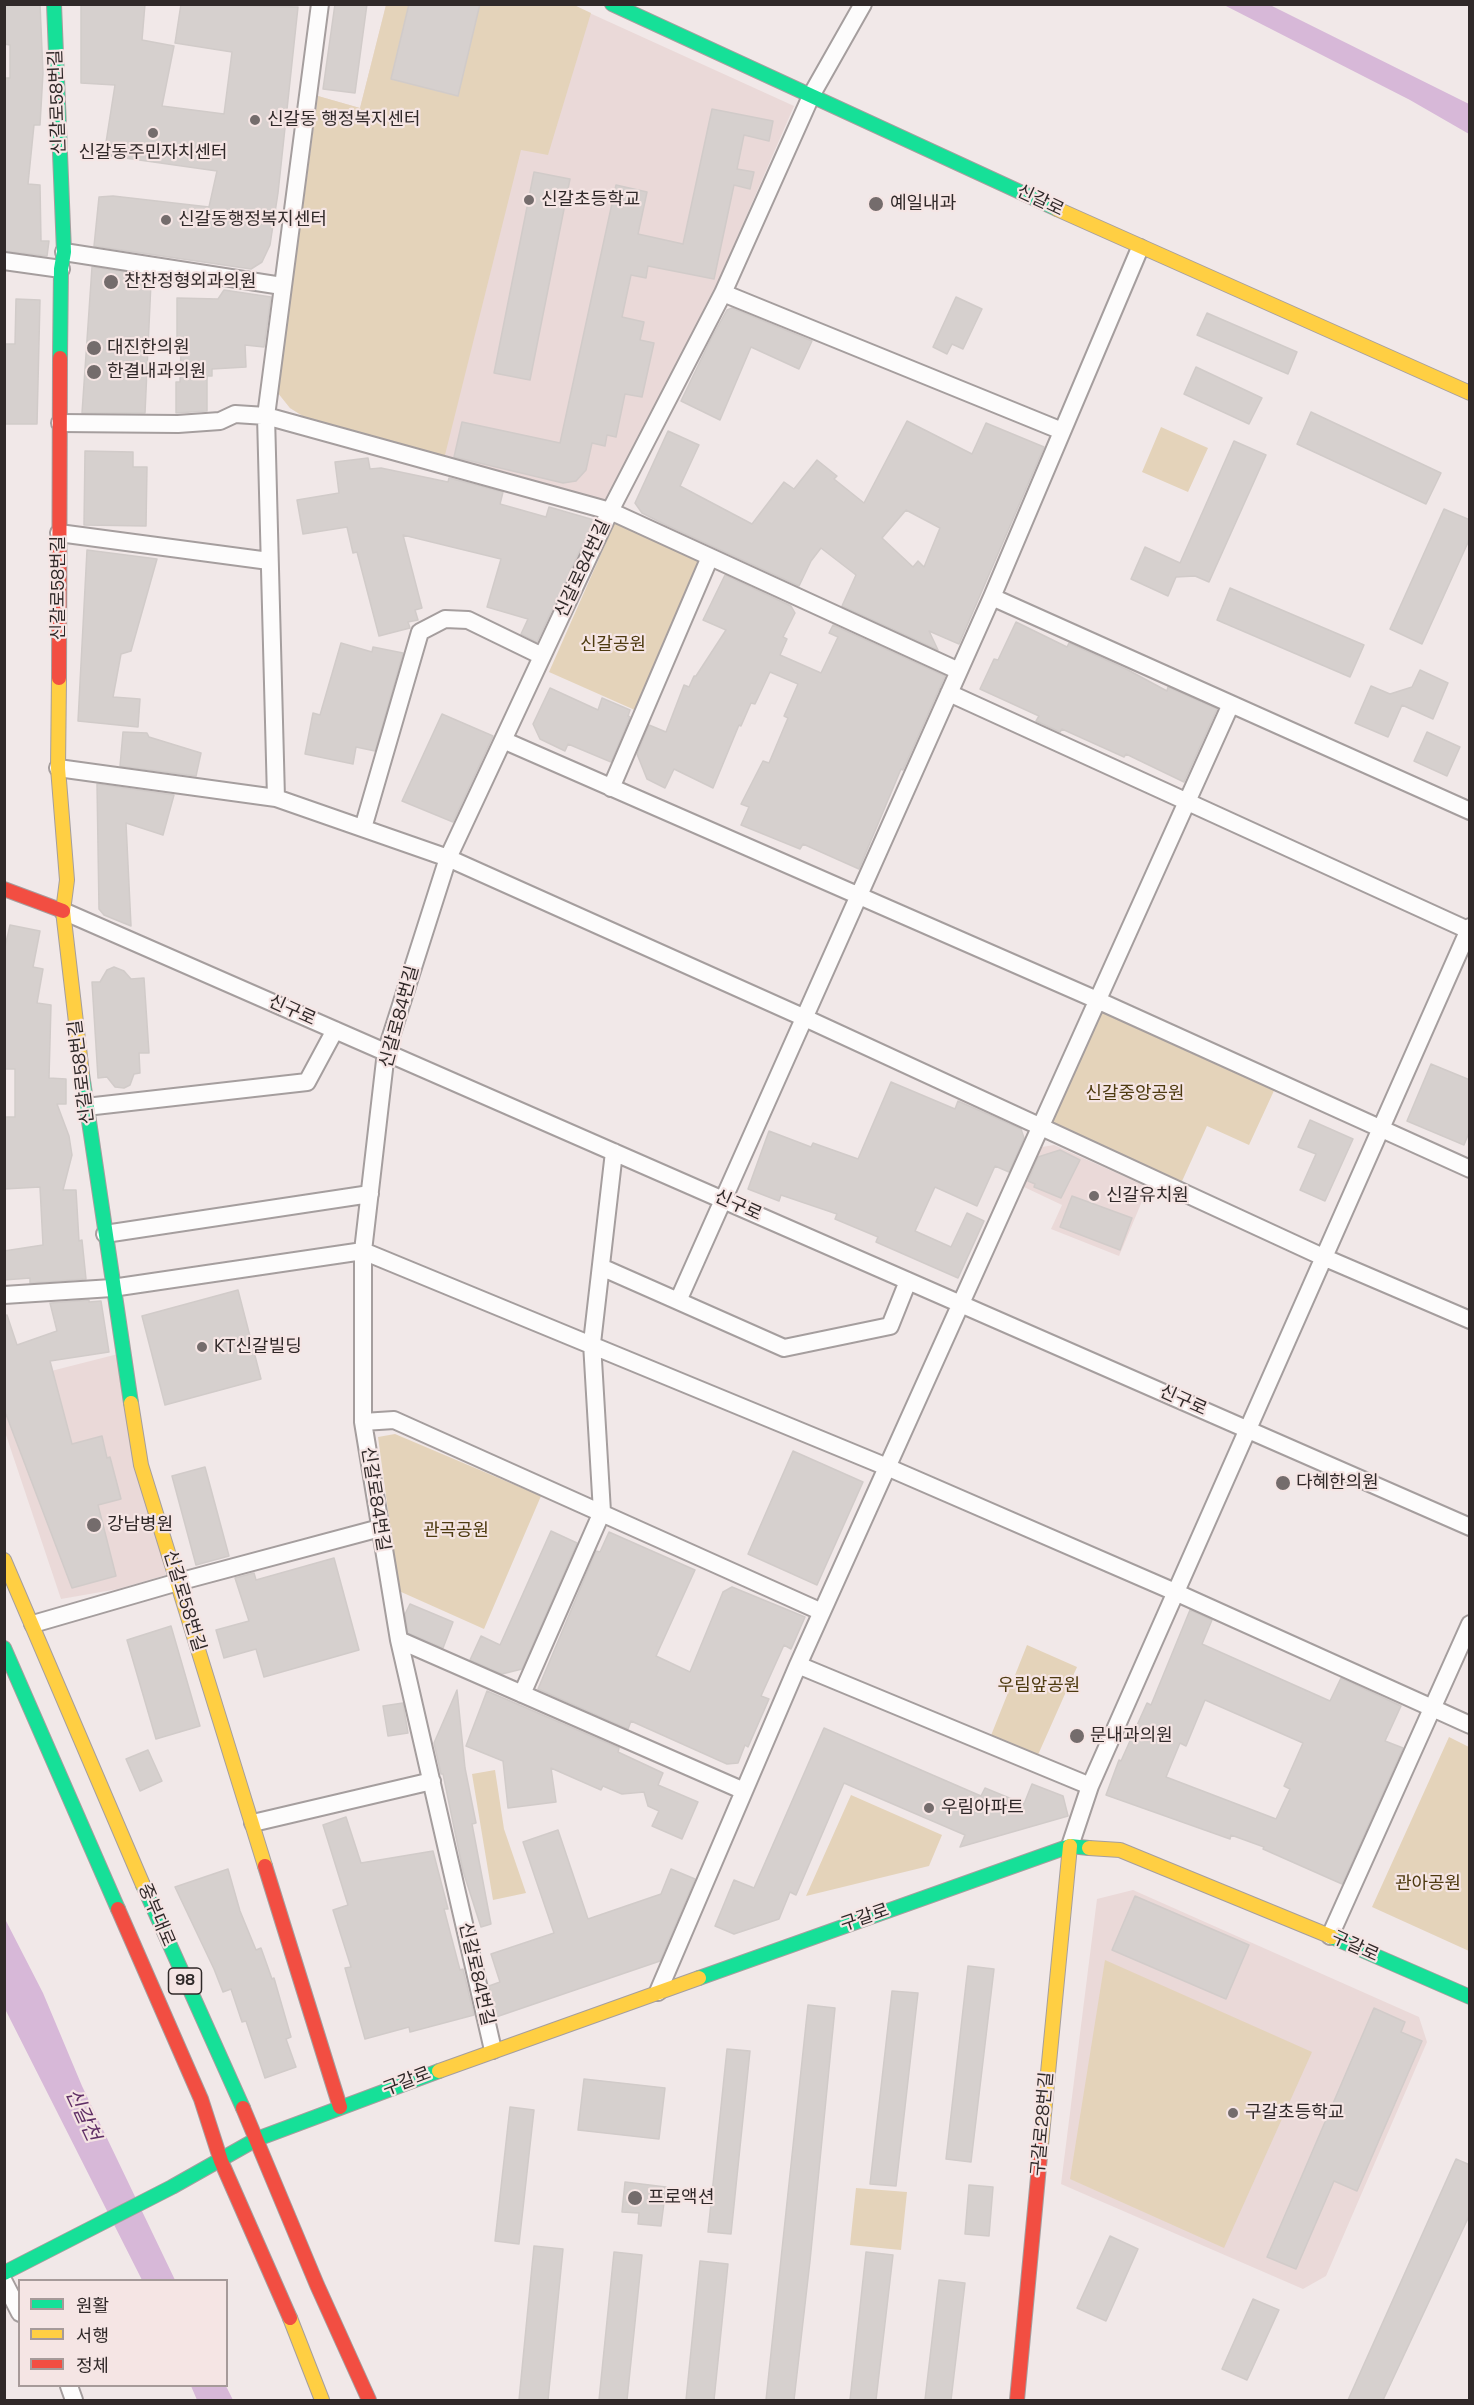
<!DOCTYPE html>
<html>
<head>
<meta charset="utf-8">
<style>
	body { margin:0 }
	#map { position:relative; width:1474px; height:2405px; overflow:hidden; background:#f1e8e8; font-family:"Space Grotesk","Noto Sans KR",sans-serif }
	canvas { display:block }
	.frame { position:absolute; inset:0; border:6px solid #302929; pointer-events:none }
	.legend { position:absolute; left:18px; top:2279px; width:210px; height:108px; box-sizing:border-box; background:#f5e5e4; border:2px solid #a69a99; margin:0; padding:8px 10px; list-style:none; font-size:18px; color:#302929 }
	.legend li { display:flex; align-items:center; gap:12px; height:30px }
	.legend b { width:30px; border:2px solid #a69a99 }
</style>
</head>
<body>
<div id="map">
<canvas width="1474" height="2405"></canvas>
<div class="frame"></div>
<ul class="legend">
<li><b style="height:8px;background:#16e098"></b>원활</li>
<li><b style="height:8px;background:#ffcf43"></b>서행</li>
<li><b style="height:8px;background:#f24e42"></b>정체</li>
</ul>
</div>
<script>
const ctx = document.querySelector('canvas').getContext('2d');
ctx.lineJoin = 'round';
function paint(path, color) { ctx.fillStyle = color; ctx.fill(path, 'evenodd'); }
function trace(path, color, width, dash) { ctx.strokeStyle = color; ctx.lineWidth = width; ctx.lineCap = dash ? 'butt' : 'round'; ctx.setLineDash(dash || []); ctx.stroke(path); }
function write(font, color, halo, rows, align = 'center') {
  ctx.font = font + ' "Space Grotesk","Noto Sans KR",sans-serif'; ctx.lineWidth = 4.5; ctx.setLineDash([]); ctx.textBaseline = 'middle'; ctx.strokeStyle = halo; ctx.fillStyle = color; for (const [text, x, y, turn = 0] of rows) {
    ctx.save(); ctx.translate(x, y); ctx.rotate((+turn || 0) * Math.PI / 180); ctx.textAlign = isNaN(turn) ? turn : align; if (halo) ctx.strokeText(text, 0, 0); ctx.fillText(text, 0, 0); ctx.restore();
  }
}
const built = new Path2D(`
	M386 5H572L794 106 714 291 606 501 525 482 306 418 290 408 278 393 318 96 360 108Z
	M1054 1145 1148 1187 1119 1256 1051 1229 1062 1205 1024 1187 1042 1147Z
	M118 1354 166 1575 118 1589 61 1599 5 1432 4 1383Z
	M1133 1890 1419 2017 1427 2042 1326 2276 1303 2289 1061 2184 1097 1899Z`);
const green = new Path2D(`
	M572 4 591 13 548 155 521 150 444 459 306 418 290 408 278 393 318 96 360 108 386 5Z
	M1161 427 1208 448 1188 492 1142 472Z
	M616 520 700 560 637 711 549 672Z
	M1097 1000 1278 1082 1249 1145 1207 1126 1178 1190 1039 1127Z
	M395 1434 541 1496 484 1629 399 1591 378 1437Z
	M1027 1645 1077 1667 1037 1757 990 1738Z
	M1449 1737 1469 1747V1951L1372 1907Z
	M495 1770 504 1829 526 1893 493 1900 472 1774Z
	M851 1795 942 1835 929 1866 806 1896Z
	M1105 1960 1312 2052 1224 2248 1070 2179Z
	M856 2188 907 2192 901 2250 850 2245Z`);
const water = new Path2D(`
	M1224 5H1270L1469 104V134L1410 100Z
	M5 1919 43 1993 82 2086 175 2280H142L5 2009Z
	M191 2386H226L233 2400H197Z`);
const building = new Path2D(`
	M4 4H40L43 73 40 125H34L28 184 40 185 41 241H49L47 256 4 251V78H10V45L4 44Z
	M81 4H145L142 40 174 46 162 106 224 114 232 52 175 43 181 4 298 7 278 193 270 245 262 262 251 269 94 246 99 197 113 196 209 207 217 171 104 155 115 85 81 83Z
	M335 4H367L355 93 323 89Z
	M409 4H480L458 96 391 79Z
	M712 109 773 121 769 141 744 135 737 169 754 172 750 189 734 185 714 279 648 266 646 278 631 275 622 317 644 322 640 340 654 343 642 397 625 394 616 437 607 435 605 446 592 443 586 470 576 481 563 483 454 457 462 422 560 443 616 185 647 192 638 234 683 244Z
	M534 172 570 179 530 380 494 373Z
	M92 267 191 282H151L145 413H82Z
	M224 290 271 297 264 347 245 345 246 367 212 369V376H207V411L176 413V382H180L181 350 177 349V298L218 299Z
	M956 297 982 309 963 349 952 344 947 354 933 347Z
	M16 299 40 300 37 424H4V344H15Z
	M732 308 812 341 799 369 751 347 720 420 681 401 711 339 727 310Z
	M1207 313 1297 352 1288 374 1197 335Z
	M1196 367 1262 398 1249 424 1184 394Z
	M1311 412 1441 473 1426 504 1297 444Z
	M907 421 972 454 986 423 1044 447 959 644 929 631 938 650 842 606 856 575 821 548 811 561 799 586 666 525 642 513 635 503 668 431 699 445 680 486 752 524 784 482 794 489 817 460 837 476 834 479 864 503ZM906 510 940 528 924 567 918 561 913 567 882 538Z
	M1234 441 1266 455 1209 582 1195 576 1176 577 1168 596 1131 579 1145 547 1180 563Z
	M85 451 133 452V467H147L146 526 84 525Z
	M368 458 370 469 381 468 448 482 449 478 503 492 500 504 546 517 549 507 594 520 537 642 521 634 528 619 487 607 501 559 403 535 422 608 415 610 418 620 408 622 410 628 379 636 357 552 353 553 347 527 303 534 297 500 339 493 335 462Z
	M1444 509 1470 520V538L1422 644 1390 629Z
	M87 550 157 559 131 651 121 654 113 697 140 699 138 727 78 721Z
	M725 575 791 606 795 613 783 637 787 639 780 655 821 673 838 637 829 633 833 625 945 676 903 770 901 769 859 869 803 844 800 849 741 825 749 807 741 804 763 761 769 763 788 718 784 716 798 684 770 672 755 704 751 703 741 726 739 725 713 788 674 769 665 788 647 779 637 754 649 725 666 732 684 685 689 687 694 676H696L726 630 703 620Z
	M1230 588 1364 645 1350 677 1217 620Z
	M1016 622 1067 647 1069 643 1128 670 1167 691 1168 687 1217 709 1184 782 1126 754 1124 757 1062 729 1060 732 1036 721 1039 716 980 689 994 659 998 660Z
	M341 643 372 652 373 647 403 653 375 751 356 747 353 764 305 754 313 713 320 715Z
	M1420 670 1448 683 1433 719 1402 705 1388 737 1355 723 1371 686 1390 694 1412 687Z
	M550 688 598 710 602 698 630 710 628 716 630 717 611 762 568 744 565 751 540 739 533 724Z
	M442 714 493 736 453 822 402 801Z
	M123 732 147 733 149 737 201 753 196 776 120 766Z
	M1427 732 1460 747 1447 776 1414 761Z
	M97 784 174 795 163 835 126 823 131 926 104 915 99 909Z
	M10 925 40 931 33 967 43 969 37 1003 51 1005 49 1078 66 1079V1104H57L69 1136 72 1155 63 1190H76L79 1241 82 1240 86 1279 30 1283V1278L4 1280V1251L43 1245 40 1187 4 1189V1117H15V1069H4V951Z
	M114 967 124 971 131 979 144 978 149 1053H139L140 1073 134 1074 130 1085 124 1088 115 1087 107 1077 98 1078 92 982H100L107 970Z
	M1431 1064 1470 1080V1130L1464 1145 1407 1121Z
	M891 1082 955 1109 958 1101 1021 1129 1024 1138 1009 1172 995 1166 977 1206 935 1187 915 1231 951 1247 967 1213 984 1221 958 1278 876 1242 878 1237 835 1219 837 1214 781 1195 779 1201 748 1189 769 1131 811 1147 813 1143 858 1159Z
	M1310 1120 1353 1139 1325 1201 1300 1190 1316 1154 1298 1147Z
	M1060 1150 1080 1160 1061 1198 1034 1187 1035 1184 1028 1181 1038 1157Z
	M1072 1196 1132 1218 1120 1250 1060 1227Z
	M238 1290 261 1379 165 1405 142 1316Z
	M89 1300V1302L101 1301 109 1352 50 1361 72 1444 102 1436 107 1458 110 1457 121 1499 98 1505 116 1576 72 1588 4 1409V1316L7 1315 17 1345 57 1331 50 1303Z
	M793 1451 863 1482 817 1585 748 1554Z
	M205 1467 229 1556 196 1565 172 1476Z
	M551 1531 577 1543 522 1669 502 1674 470 1660 481 1636 500 1645Z
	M609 1532 695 1570 656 1656 690 1672 723 1592 732 1587 805 1617 791 1649 784 1645 761 1696 769 1699 748 1747 745 1745 738 1763 727 1764 631 1721 628 1729 538 1689 596 1551 600 1552Z
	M334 1558 359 1650 264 1677 256 1649 224 1658 216 1630 249 1621 235 1578 254 1573 256 1580Z
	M410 1604 453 1622 443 1648 408 1633 405 1614Z
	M1190 1610 1212 1620 1202 1644 1330 1701 1341 1678 1401 1706 1385 1741 1403 1748 1342 1884 1263 1849 1264 1847 1231 1835 1230 1839 1106 1795 1119 1760 1121 1761 1147 1703 1151 1705ZM1205 1700 1303 1743 1284 1786 1290 1789 1276 1819 1166 1777 1180 1743 1186 1746Z
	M171 1626 200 1726 156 1739 127 1640Z
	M457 1690 465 1768 476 1823 472 1824 491 1924 481 1927 463 1871 443 1774H441L434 1743Z
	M487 1691 619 1748 618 1752 663 1773 658 1785 698 1802 682 1839 652 1826 659 1811 648 1806 644 1792 622 1794 603 1786 601 1790 551 1768 556 1802 508 1808 503 1761 466 1746Z
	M403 1703 408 1733 388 1736 383 1706Z
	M824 1728 981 1796 985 1788 1024 1804 1032 1784 1063 1796 1068 1816 960 1847 965 1835 844 1783 796 1895 790 1892 779 1919 734 1934 715 1926 734 1880 754 1888Z
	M148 1750 162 1781 140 1791 126 1759Z
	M346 1817 361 1863 433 1851 448 1909H444L460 1970 463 1969 474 2015 410 2032 409 2027 365 2039 345 1968 351 1967 333 1910 348 1905 323 1825Z
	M558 1830 588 1919 661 1894 671 1869 695 1879 660 1961 496 2017 489 1986 500 1982 491 1954 554 1933 523 1842Z
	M228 1869 240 1911 256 1950 261 1948 272 1979 274 1978 291 2037 286 2039 296 2067 265 2078 246 2021 242 2022 231 1989 223 1992 214 1969 175 1887Z
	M1135 1896 1249 1945 1226 1999 1112 1950Z
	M968 1966 994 1969 971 2162 946 2159Z
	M892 1991 918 1993 896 2186 870 2184Z
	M808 2005 835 2008 810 2261 794 2400H766Z
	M1374 2008 1405 2022 1401 2032 1422 2041 1357 2191 1334 2181 1296 2269 1267 2257Z
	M727 2049 750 2051 731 2234 708 2232Z
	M584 2079 665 2088 659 2139 578 2130Z
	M510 2107 534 2110 519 2244 495 2241Z
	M1456 2159 1470 2165V2214L1383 2400H1348Z
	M625 2182 666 2187 661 2226 638 2224 639 2213 622 2212Z
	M969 2185 993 2187 989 2236 965 2234Z
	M1110 2236 1138 2249 1106 2321 1077 2308Z
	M534 2246 563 2249 548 2400H519Z
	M614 2252 642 2255 627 2400H599Z
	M866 2252 893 2255 876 2400H850Z
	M700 2261 728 2264 714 2400H686Z
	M939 2280 965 2283 951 2400H925Z
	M1253 2299 1279 2310 1247 2380 1222 2369Z`);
const street = new Path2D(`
	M64 252 282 286
	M4 261 61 269
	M723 293 1062 431
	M60 423 178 424 220 421 235 414 266 416 610 511 959 671
	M59 533 269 561
	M992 597 1470 811
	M949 693 1468 930
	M503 740 1097 1000 1470 1169
	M58 768 276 798 448 858 805 1018 1323 1257 1470 1320
	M611 788 710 557
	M276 798 266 416 320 4
	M363 828 420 632 445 619 468 620 542 656
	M63 911 1470 1527
	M86 1107 307 1082 335 1030
	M105 1234 370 1194
	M601 1267 678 1301
	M908 1281 890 1326 784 1348 678 1301 992 597 1140 248
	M4 1295 112 1288 363 1251 887 1467 1175 1592 1470 1725
	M363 1422 394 1420 822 1612
	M33 1624 178 1582 380 1528
	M399 1640 744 1791
	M798 1665 1090 1786
	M522 1694 602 1512 592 1343 614 1152
	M253 1823 432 1781
	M1070 1846 1090 1786 1470 927
	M1330 1936 1470 1624
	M658 1992 798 1665 1231 704
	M493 2050 399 1640 363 1422V1251L386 1052 448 858 610 511 723 293 812 94 863 4
	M4 2282 20 2313
	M69 2386 74 2400`);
const fast = new Path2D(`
	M54 4 64 252 61 269 60 358
	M612 4 1057 209
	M82 1074 131 1403
	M4 1648 118 1909
	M143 1885 243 2108
	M1332 1937 1470 1997
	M699 1978 1070 1846 1089 1848
	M4 2273 172 2187 257 2139 439 2071`);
const slow = new Path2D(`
	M1057 209 1470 393
	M59 678 58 768 67 880 63 911 82 1074
	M131 1403 141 1465 265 1866
	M4 1560 143 1885
	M1089 1848 1120 1850 1332 1937
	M439 2071 699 1978
	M1041 2145 1070 1846
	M290 2318 322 2400`);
const jam = new Path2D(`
	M59 678 60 358
	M4 889 63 911
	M265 1866 340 2107
	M118 1909 201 2099 221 2161 290 2318
	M243 2108 317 2285 369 2400
	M1017 2400 1041 2145`);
const markers = [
	[255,120,6,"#746c6c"],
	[153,133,6,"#746c6c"],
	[529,200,6,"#746c6c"],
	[876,204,8,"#746c6c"],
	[166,220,6,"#746c6c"],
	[111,282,8,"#746c6c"],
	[94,348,8,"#746c6c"],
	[94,372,8,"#746c6c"],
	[1094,1196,6,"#746c6c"],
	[202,1347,6,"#746c6c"],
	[1283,1483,8,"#746c6c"],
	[94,1525,8,"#746c6c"],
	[1077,1736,8,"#746c6c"],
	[929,1808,6,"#746c6c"],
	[1233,2113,6,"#746c6c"],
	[635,2198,8,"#746c6c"]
];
const shields = [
	[185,1981,33]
];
const shieldNames = [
	["98",185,1981]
];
const streetNames = [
	["신갈로58번길",58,102,-92],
	["신갈로",1040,201,25],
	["신갈로84번길",583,569,-65],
	["신갈로58번길",59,588,-90],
	["신구로",292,1011,24],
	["신갈로84번길",400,1017,-75],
	["신갈로58번길",82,1072,-97],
	["신구로",738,1206,24],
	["신구로",1183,1401,24],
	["신갈로84번길",375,1499,81],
	["신갈로58번길",184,1601,73],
	["중부대로",156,1915,67],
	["구갈로",865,1918,-19],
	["구갈로",1355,1947,24],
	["신갈로84번길",476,1974,77],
	["구갈로",407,2082,-21],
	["구갈로28번길",1043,2124,-85]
];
const poiNames = [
	["신갈동 행정복지센터",267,120],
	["신갈동주민자치센터",153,153,"center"],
	["신갈초등학교",541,200],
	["예일내과",890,204],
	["신갈동행정복지센터",178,220],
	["찬찬정형외과의원",124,282],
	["대진한의원",107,348],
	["한결내과의원",107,372],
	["신갈유치원",1106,1196],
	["KT신갈빌딩",214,1347],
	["다혜한의원",1296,1483],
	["강남병원",107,1525],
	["문내과의원",1090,1736],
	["우림아파트",941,1808],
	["구갈초등학교",1245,2113],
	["프로액션",648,2198]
];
const parkNames = [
	["신갈공원",613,645],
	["신갈중앙공원",1135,1094],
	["관곡공원",456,1531],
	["우림앞공원",1039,1686],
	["관아공원",1428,1884]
];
const waterNames = [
	["신갈천",82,2115,65]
];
paint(built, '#ead9d8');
paint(green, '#e4d3ba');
paint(water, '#d7b8d8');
paint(building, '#d6d0ce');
trace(building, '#d1cbc9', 1.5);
trace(street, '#a59e9e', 20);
trace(fast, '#a59e9e', 16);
trace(slow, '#a59e9e', 16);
trace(jam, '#a59e9e', 16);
trace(street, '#fdfcfc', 16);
trace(fast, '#16e098', 14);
trace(slow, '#ffcf43', 14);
trace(jam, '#f24e42', 14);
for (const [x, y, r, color] of markers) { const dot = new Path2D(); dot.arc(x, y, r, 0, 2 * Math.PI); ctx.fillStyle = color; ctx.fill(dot); trace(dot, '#f5e5e4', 2); }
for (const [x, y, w] of shields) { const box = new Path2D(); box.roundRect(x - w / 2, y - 13, w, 26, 4.5); ctx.fillStyle = '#f5e5e4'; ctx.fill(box); trace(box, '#302929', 1.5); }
write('bold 16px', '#302929', null, shieldNames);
write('18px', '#302929', '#f5e5e4', streetNames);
write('18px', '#302929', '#f5e5e4', poiNames, 'left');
write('18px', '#4d3a0f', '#f5e5e4', parkNames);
write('italic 20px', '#602f66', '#f5e5e4', waterNames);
</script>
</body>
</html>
